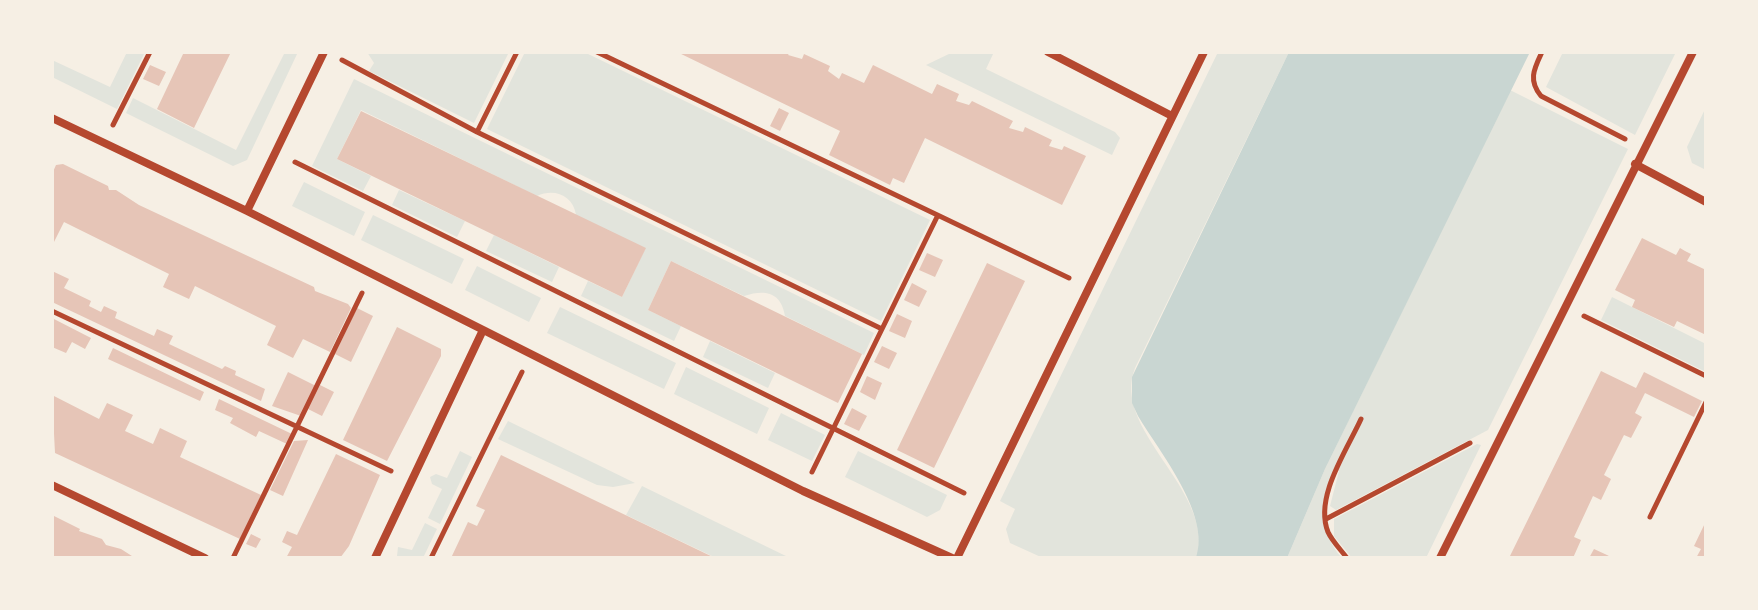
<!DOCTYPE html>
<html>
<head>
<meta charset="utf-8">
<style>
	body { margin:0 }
	#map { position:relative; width:1758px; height:610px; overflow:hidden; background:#f6efe4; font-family:Karla,sans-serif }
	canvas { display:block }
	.frame { position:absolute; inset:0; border:54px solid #f6efe4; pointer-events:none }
</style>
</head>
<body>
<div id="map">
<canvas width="1758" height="610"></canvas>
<div class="frame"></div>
</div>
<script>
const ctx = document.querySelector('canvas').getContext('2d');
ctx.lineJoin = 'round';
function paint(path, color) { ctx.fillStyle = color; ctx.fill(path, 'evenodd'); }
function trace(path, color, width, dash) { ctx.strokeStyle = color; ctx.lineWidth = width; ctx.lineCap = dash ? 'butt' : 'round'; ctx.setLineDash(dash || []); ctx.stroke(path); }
const green = new Path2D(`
	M127 52H145L117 109 52 77V60L110 87Z
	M285 52H298L247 160 233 166 126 113 133 98 236 150Z
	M367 52H509L474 123 369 71 374 63Z
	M525 52H584L930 220 881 321 487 129Z
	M953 52H994L986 69 1115 132 1120 138 1112 155 926 65Z
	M1218 52H1289L1135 368C1111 430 1210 486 1198 553L1196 558H1043L1010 543 1006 529 1015 509 1000 501Z
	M1563 52H1676L1635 135 1546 87Z
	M354 79 874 333 864 355 785 316C781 292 765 289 744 296L671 261 648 310 681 326 674 341 581 296 588 281 622 297 645 249 576 215C573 195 554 188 537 196L361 110 337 159 371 176 363 191 312 166Z
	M1510 90 1628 149 1488 430 1336 510 1330 506 1339 471 1334 469C1320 500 1318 531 1342 558H1287L1325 469Z
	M1706 107V170L1692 163 1687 147Z
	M304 182 365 212 354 236 292 206Z
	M399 190 465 221 457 237 392 205Z
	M373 215 464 259 452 284 361 240Z
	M494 235 559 267 552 282 486 251Z
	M477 266 541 298 529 322 465 290Z
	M1612 297 1706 344V372L1601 320Z
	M560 307 676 363 664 389 547 333Z
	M710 341 775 373 768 388 703 357Z
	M686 367 769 408 757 434 674 394Z
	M781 413 825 435 812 461 768 440Z
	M508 421 635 483 613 487 597 485 498 439Z
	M1477 444 1481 445 1426 558H1352L1334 536V519Z
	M460 451 472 457 440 524 428 518 442 489 432 484 430 477 436 474 447 478Z
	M858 451 947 495 940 510 927 517 845 477Z
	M642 486 790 558H716L626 515Z
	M425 523 437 529 423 558 397 556 398 547 412 550Z`);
const water = new Path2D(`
	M1289 52H1530L1325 469 1287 558H1196C1211 514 1160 453 1138 416L1132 403V377Z`);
const building = new Path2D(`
	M184 52H231L194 128 157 109Z
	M677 52H790L788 55 802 59 804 54 830 66 828 71 839 79 842 73 864 83 873 65 932 94 937 84 959 94 956 101 969 105 972 101 1013 121 1009 128 1023 132 1025 127 1052 140 1049 146 1062 150 1064 146 1086 156 1062 205 925 138 904 183 893 178 890 185 829 155 840 131Z
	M150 65 166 72 159 86 143 79Z
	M779 108 789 113 780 131 770 126Z
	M361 111 646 248 622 297 337 159Z
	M63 164 108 186 109 190H116L139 205 314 287 315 291 348 304 351 308 330 352 303 339 293 358 267 345 276 326 195 286 189 299 163 287 169 274 64 222 52 246V174L56 165Z
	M1642 238 1676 255 1680 248 1685 251 1691 254 1687 261 1706 270V335L1677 321 1674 327 1632 307 1635 300 1615 290Z
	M927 253 943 260 935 277 919 270Z
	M671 261 862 354 838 403 648 310Z
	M987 263 1025 281 934 468 897 450Z
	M52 271 69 279 64 288 91 301 89 306 101 312 104 306 117 312 115 318 154 336 157 329 173 336 169 344 222 369 225 366 236 371 235 375 265 389 261 401 52 302Z
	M912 283 927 291 919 307 904 300Z
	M357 308 373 316 351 362 335 354Z
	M897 314 912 321 905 338 889 331Z
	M52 318 91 338 85 349 72 342 66 353 52 347Z
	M397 327 441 349V356L387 461 343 440Z
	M882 346 897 353 889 369 874 362Z
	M113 348 204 392 200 401 108 359Z
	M1601 371 1636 388 1644 372 1702 401 1694 417 1645 393 1635 413 1642 417 1631 438 1624 435 1604 475 1611 479 1601 500 1593 496 1574 537 1581 540 1573 558H1509Z
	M288 372 316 386 301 416 272 406Z
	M867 376 882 383 875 400 860 392Z
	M320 385 334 392 322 416 308 409Z
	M52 395 99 419 107 403 133 415 125 431 153 444 160 428 187 441 180 457 261 495 240 539 55 453Z
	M219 399 292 434 287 444 259 431 256 437 230 423 233 418 215 410Z
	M852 408 867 416 859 431 844 424Z
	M308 440 283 496 270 490 294 441Z
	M336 454 380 475 349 546 340 558H286L292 547 282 542 287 531 297 535Z
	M501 455 592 499 715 558H451L468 522 477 526 485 510 476 506Z
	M52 515 80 529 79 531 102 539 106 545 121 549 135 558H52Z
	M1706 521V558H1696L1701 549 1694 546Z
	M251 534 261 539 256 548 246 544Z
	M1594 549 1607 555 1613 558H1589Z`);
const path = new Path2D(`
	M597 52 1069 278
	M1542 52C1534 69 1528 80 1541 96L1625 139
	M342 60 477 132 882 329 812 472
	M113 125 150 52
	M477 132 517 52
	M295 162 964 493
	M52 311 391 471
	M1584 316 1706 376
	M882 329 937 217
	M1650 517 1706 402
	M1326 519 1470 443
	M233 558 362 293
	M431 558 522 372
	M1347 558C1341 550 1332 541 1328 532 1314 497 1347 450 1361 419`);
const minor = new Path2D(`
	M1048 52 1172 116
	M52 118 247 211 803 491 952 558
	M1635 164 1706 202
	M247 211 324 52
	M52 485 205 558
	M375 558 483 330
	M957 558 1204 52
	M1440 558 1693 52`);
paint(green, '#e2e4dc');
paint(water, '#c9d6d2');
paint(building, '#e6c5b7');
trace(path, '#b5482f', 5);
trace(minor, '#b5482f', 8);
</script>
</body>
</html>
